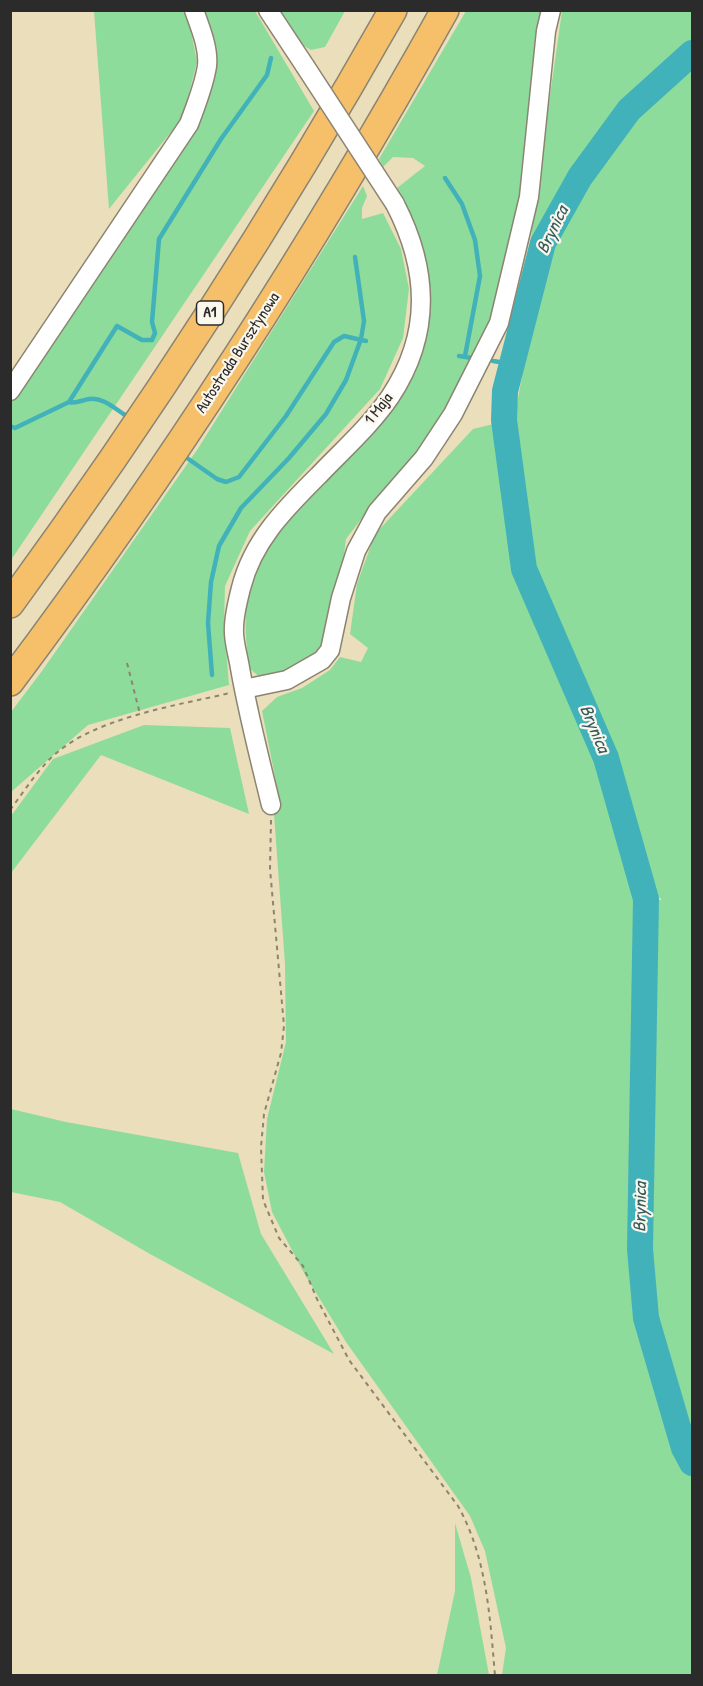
<!DOCTYPE html>
<html>
<head>
<meta charset="utf-8">
<style>
	body { margin:0 }
	#map { position:relative; width:703px; height:1686px; overflow:hidden; background:#ebdeba; font-family:"Patrick Hand",sans-serif }
	canvas { display:block }
	.frame { position:absolute; inset:0; border:12px solid #2b2b2b; pointer-events:none }
</style>
</head>
<body>
<div id="map">
<canvas width="703" height="1686"></canvas>
<div class="frame"></div>
</div>
<script>
const ctx = document.querySelector('canvas').getContext('2d');
ctx.lineJoin = 'round';
function paint(path, color) { ctx.fillStyle = color; ctx.fill(path, 'evenodd'); }
function trace(path, color, width, dash) { ctx.strokeStyle = color; ctx.lineWidth = width; ctx.lineCap = dash ? 'butt' : 'round'; ctx.setLineDash(dash || []); ctx.stroke(path); }
function write(font, color, halo, rows, align = 'center') {
  ctx.font = font + ' "Patrick Hand",sans-serif'; ctx.lineWidth = 4.5; ctx.setLineDash([]); ctx.textBaseline = 'middle'; ctx.strokeStyle = halo; ctx.fillStyle = color; for (const [text, x, y, turn = 0] of rows) {
    ctx.save(); ctx.translate(x, y); ctx.rotate((+turn || 0) * Math.PI / 180); ctx.textAlign = isNaN(turn) ? turn : align; if (halo) ctx.strokeText(text, 0, 0); ctx.fillText(text, 0, 0); ctx.restore();
  }
}
const green = new Path2D(`
	M94 11H187L197 62 183 117 109 209Z
	M201 11H255L314 111 11 560V401L191 129 207 98Z
	M280 11H345L325 47 311 50 301 44Z
	M466 11H544L524 182 487 333 421 455 375 501 346 539 340 585 328 641 318 656 290 673 261 678 249 668C245 633 241 592 259 561 285 513 328 481 365 442 411 394 441 327 426 260 421 234 408 211 397 188L425 166 413 158 393 157 383 167 379 159Z
	M562 11H692V43L611 122 530 247 536 195Z
	M692 59V1675H502L506 1648 485 1551 470 1516 346 1342 304 1273 272 1212 264 1172 267 1119 286 1042 285 964 274 814 280 802 262 711 277 697 302 688 330 670 340 657 361 662 368 648 350 634 357 584 375 534 473 429 514 419 547 245 567 211 633 114ZM629 868 661 899V900L635 901Z
	M363 186 367 196 362 208V219L383 213 401 249 409 289 403 338 380 389 250 531 225 586 224 624 229 685 88 725 11 792V712L42 671 197 450Z
	M144 725 230 728 249 814 101 755 11 873V816L53 759Z
	M11 1109 66 1122 238 1153 261 1234 334 1354 150 1254 60 1202 11 1192Z
	M455 1523 471 1578 489 1675H437L455 1591Z`);
const stream = new Path2D(`
	M445 178 462 204 475 240 480 276 465 356
	M459 356 472 358
	M493 361 512 364
	M69 402 117 326 142 340H152L155 333 152 322 159 239 221 139 267 75 271 58
	M10 426 15 428 69 402C76 404 82 400 89 399 103 397 114 408 125 415
	M187 458 217 479 226 482 239 477 286 416 334 342 344 336 366 341
	M212 675 208 623 211 582 219 546 241 508 289 458 326 414 346 380 361 339 364 321 355 257`);
const river = new Path2D(`
	M692 53 629 110 580 177 543 243 505 391 504 420 524 569 606 758 646 899 640 1249 646 1318 684 1448 692 1463`);
const path = new Path2D(`
	M127 663 140 714
	M10 810C22 794 33 777 47 762 86 719 174 706 230 693
	M271 820 270 869 284 1026 281 1053 264 1114 261 1147 263 1200 279 1238 303 1266 317 1299 349 1360 458 1506C487 1558 490 1617 495 1676`);
const minor = new Path2D(`
	M268 10 305 66
	M10 391 189 124C196 105 204 86 207 66 209 48 200 27 194 10
	M244 689 287 680 322 660 330 650 341 598 356 551 377 512 424 458 453 414 499 323 529 197 546 31 551 10
	M271 805C260 760 248 714 240 668 238 655 233 640 234 628 234 615 238 600 241 588 253 540 286 508 320 474 344 449 370 426 390 397 432 334 429 270 395 204`);
const highway = new Path2D(`
	M10 604C149 414 277 215 393 10
	M10 682C170 469 315 243 445 10`);
const minorBridge = new Path2D(`
	M305 66 395 204`);
const shields = [
	[210,313,27]
];
const shieldNames = [
	["A1",210,313]
];
const streetNames = [
	["Autostrada Bursztynowa",238,353,-57],
	["1 Maja",379,409,-52]
];
const waterNames = [
	["Brynica",553,230,-64],
	["Brynica",594,729,67],
	["Brynica",641,1207,-89]
];
paint(green, '#8edc9b');
trace(stream, '#42b2ba', 4.5);
trace(river, '#42b2ba', 26);
trace(minor, '#8b8472', 21);
trace(highway, '#8b8472', 30);
trace(path, '#8b8472', 2, [4.5, 4.5]);
trace(minor, '#fff', 18);
trace(highway, '#f6c06b', 27);
trace(minorBridge, '#8b8472', 21, []);
trace(minorBridge, '#fff', 18);
for (const [x, y, w] of shields) { const box = new Path2D(); box.roundRect(x - w / 2, y - 12, w, 24, 4.5); ctx.fillStyle = '#fbf7ec'; ctx.fill(box); trace(box, '#2b2b2b', 1.5); }
write('bold 15px', '#2b2b2b', null, shieldNames);
write('16px', '#2b2b2b', '#fbf7ec', streetNames);
write('italic 18px', '#335a5d', '#fbf7ec', waterNames);
</script>
</body>
</html>
